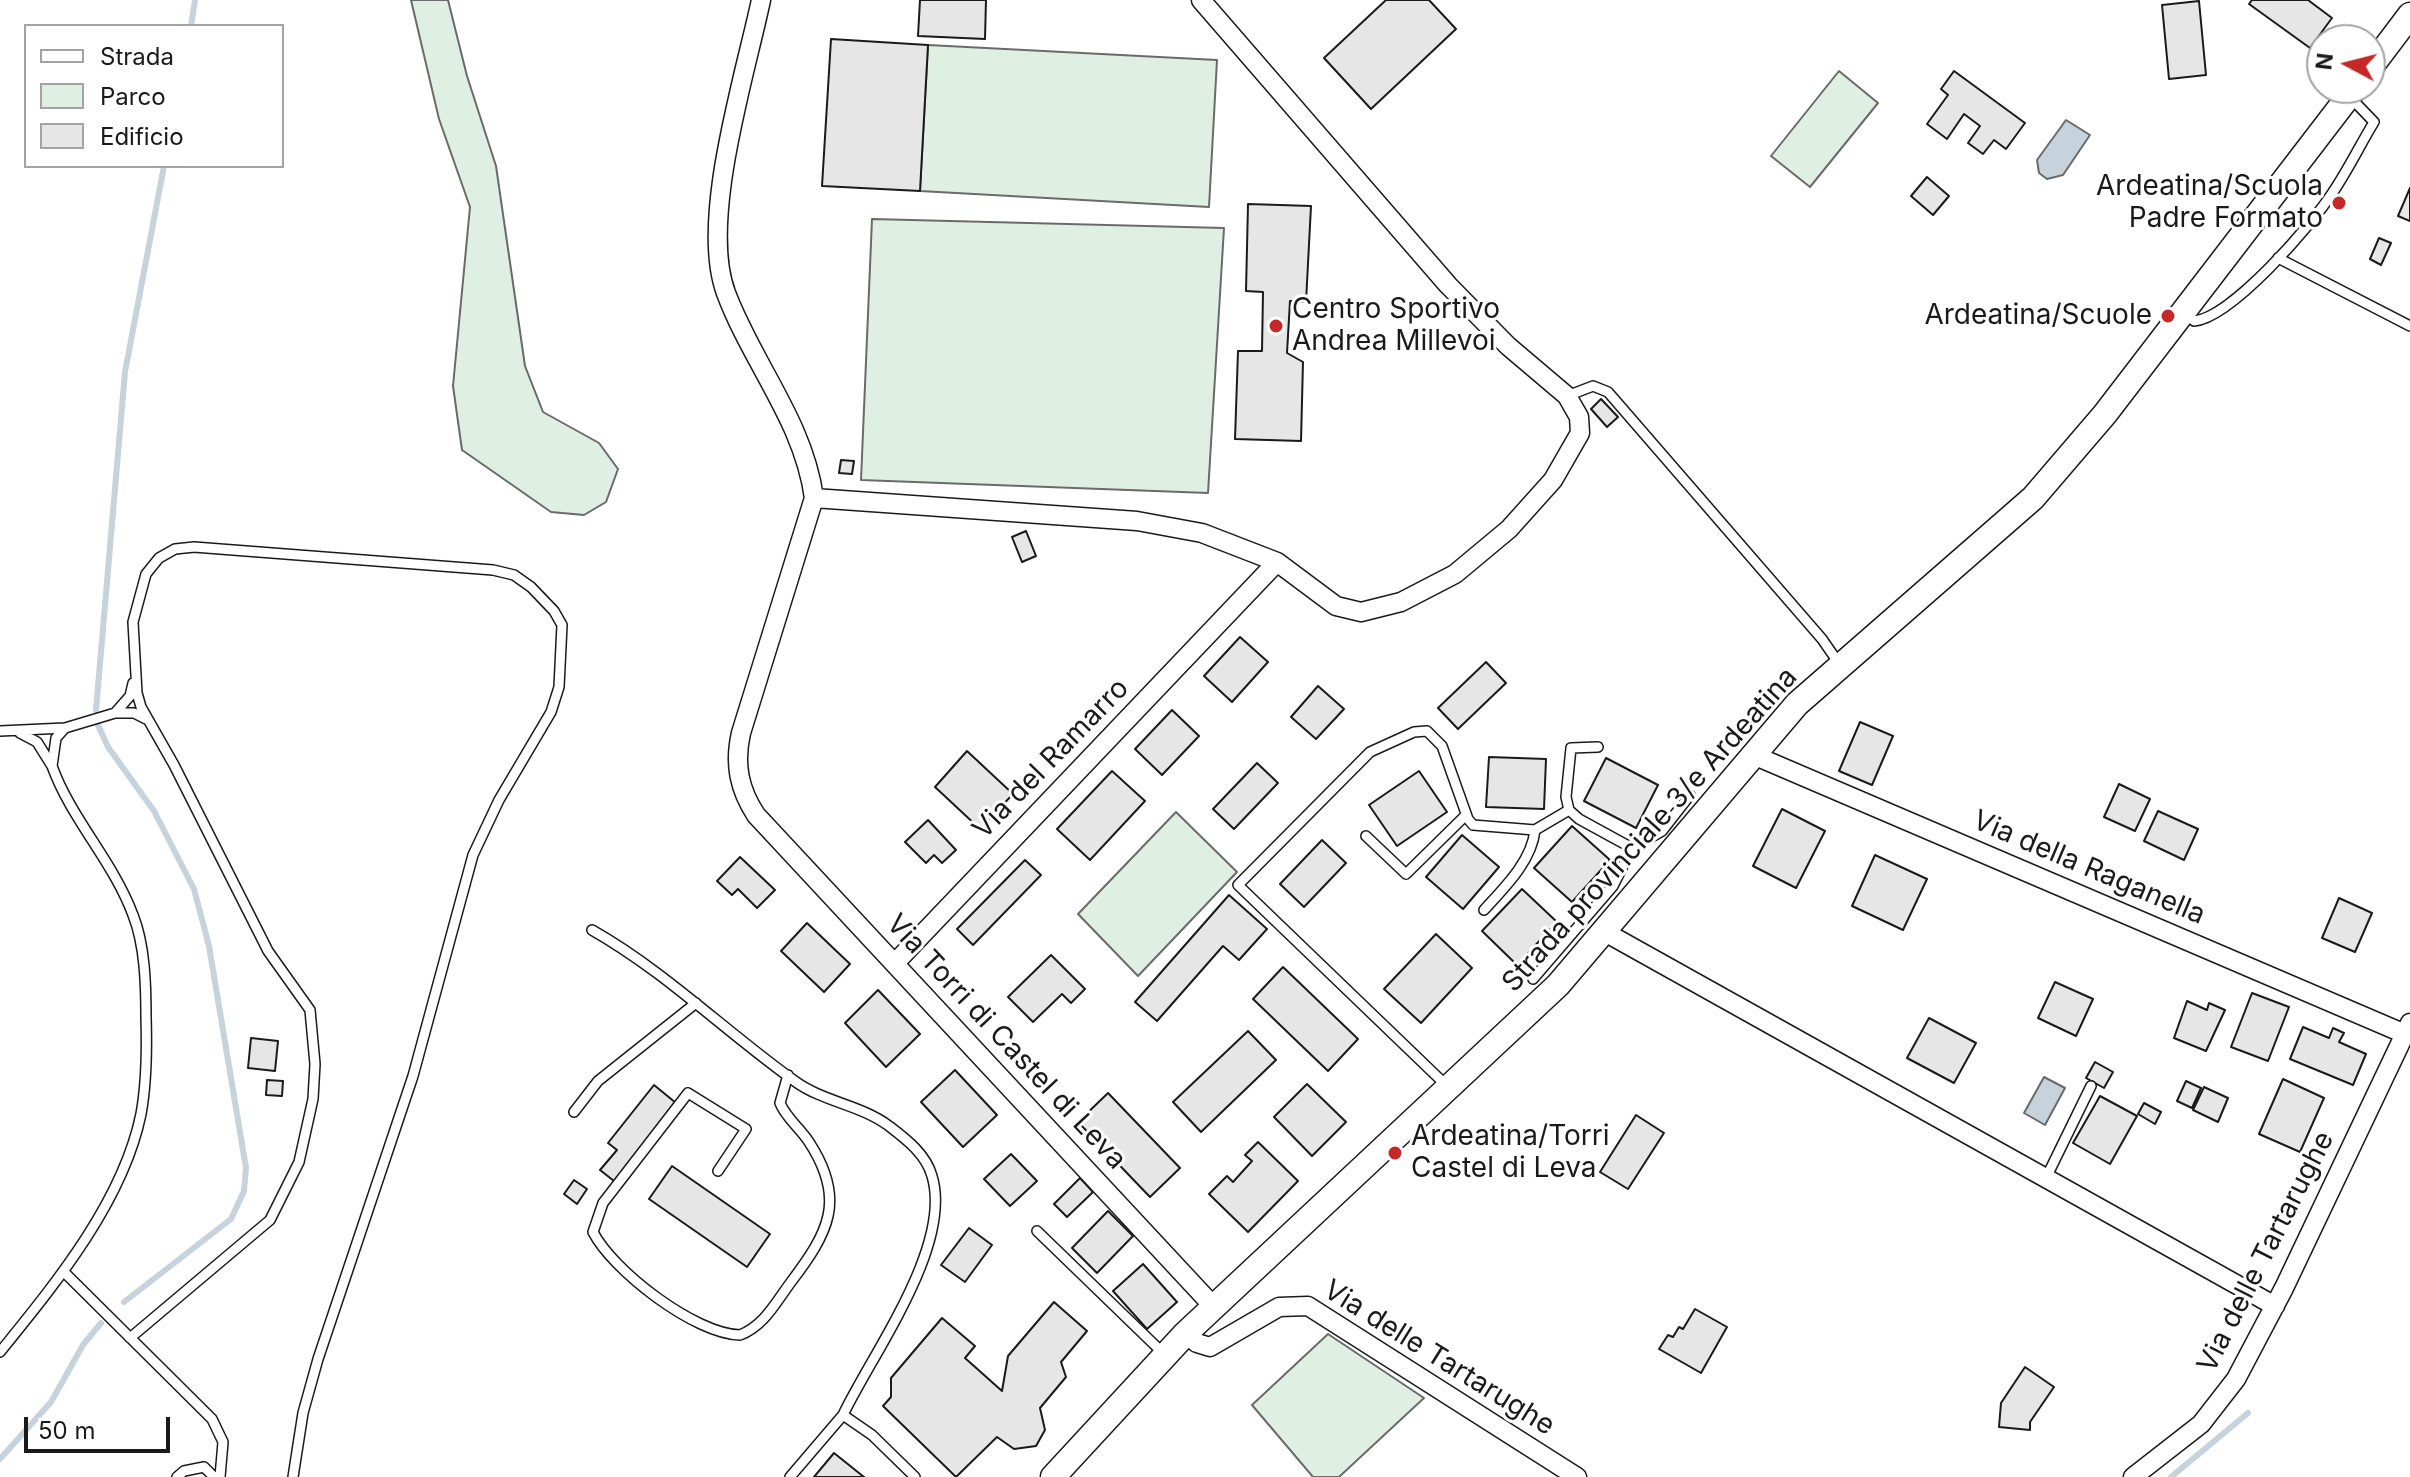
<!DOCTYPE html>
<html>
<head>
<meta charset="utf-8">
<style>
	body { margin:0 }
	#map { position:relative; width:2410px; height:1477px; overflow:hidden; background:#fff; font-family:Inter,sans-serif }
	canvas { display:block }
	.legend { position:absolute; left:24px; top:24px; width:260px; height:144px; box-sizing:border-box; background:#fff; border:2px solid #a3a3a3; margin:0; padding:10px 14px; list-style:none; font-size:24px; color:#1a1a1a }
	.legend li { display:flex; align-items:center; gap:16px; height:40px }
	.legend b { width:40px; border:2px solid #a3a3a3 }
	.north { position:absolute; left:2306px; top:24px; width:80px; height:80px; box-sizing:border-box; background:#fff; border:2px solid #a3a3a3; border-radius:50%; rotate:277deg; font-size:22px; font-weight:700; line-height:32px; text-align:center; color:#1a1a1a }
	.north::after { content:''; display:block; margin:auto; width:28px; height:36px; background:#c62828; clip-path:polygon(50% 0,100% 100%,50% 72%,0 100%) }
	.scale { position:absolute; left:24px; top:1417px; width:146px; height:36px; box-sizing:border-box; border:4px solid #1a1a1a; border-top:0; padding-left:10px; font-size:24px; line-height:28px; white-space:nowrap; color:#1a1a1a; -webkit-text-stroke:6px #fff; paint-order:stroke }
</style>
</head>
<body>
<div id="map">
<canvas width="2410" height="1477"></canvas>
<ul class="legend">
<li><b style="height:10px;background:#fff"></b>Strada</li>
<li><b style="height:22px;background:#e0efe3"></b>Parco</li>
<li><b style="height:22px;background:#e6e6e6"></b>Edificio</li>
</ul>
<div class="north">N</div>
<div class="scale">50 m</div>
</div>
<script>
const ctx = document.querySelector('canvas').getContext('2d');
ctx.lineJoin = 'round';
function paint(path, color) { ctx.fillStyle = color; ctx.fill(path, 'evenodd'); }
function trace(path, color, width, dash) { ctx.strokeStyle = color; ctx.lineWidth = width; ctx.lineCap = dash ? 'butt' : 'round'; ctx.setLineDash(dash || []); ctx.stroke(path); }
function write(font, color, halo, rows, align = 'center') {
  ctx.font = font + ' Inter,sans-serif'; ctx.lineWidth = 6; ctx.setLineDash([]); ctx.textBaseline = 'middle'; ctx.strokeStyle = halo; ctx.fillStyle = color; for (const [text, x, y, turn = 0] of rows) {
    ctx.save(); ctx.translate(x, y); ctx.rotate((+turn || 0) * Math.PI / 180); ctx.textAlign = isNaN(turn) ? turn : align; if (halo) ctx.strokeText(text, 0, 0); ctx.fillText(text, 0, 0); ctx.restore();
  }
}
const green = new Path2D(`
	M411 0H448L467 76 496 166 525 366 543 412 599 443 618 469 606 502 584 515 551 512 462 450 453 386 470 207 439 119Z
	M928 45 1217 60 1209 207 920 191Z
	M1839 71 1878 103 1810 187 1771 156Z
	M872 219 1224 228 1208 493 861 480Z
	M1176 812 1237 872 1138 976 1078 914Z
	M1328 1334 1424 1398 1339 1477H1313L1252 1405Z`);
const water = new Path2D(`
	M2066 120 2090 135 2063 175 2047 179 2039 173 2037 160Z
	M2044 1077 2065 1088 2045 1125 2024 1113Z`);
const stream = new Path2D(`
	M191 26 195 0
	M96 710 125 372 164 166
	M98 725 108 747 154 811 194 889 209 946 246 1168 244 1191 231 1219 124 1302
	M0 1459 51 1402 83 1345 101 1323
	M2171 1477 2248 1413`);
const building = new Path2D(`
	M920 0H986L985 39 918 36Z
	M1386 0H1429L1456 29 1371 109 1324 58Z
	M2252 0H2308L2332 18 2310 48 2249 4Z
	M2199 1 2206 75 2169 79 2162 5Z
	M831 39 928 45 920 191 822 186Z
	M1954 71 2025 123 2006 149 1994 140 1983 154 1968 143 1980 126 1964 114 1947 139 1927 124 1948 95 1941 89Z
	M1927 177 1949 196 1933 215 1911 196Z
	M2410 188V221L2398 216Z
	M1248 204 1311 206 1306 302 1290 301 1287 353 1303 362 1301 441 1235 439 1238 351H1262L1263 292 1246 291Z
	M2379 238 2391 243 2381 265 2370 259Z
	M1601 399 1618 417 1607 427 1591 409Z
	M841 460 854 461 852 474 839 473Z
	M1026 531 1036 556 1022 562 1012 537Z
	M1240 637 1268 662 1232 702 1204 676Z
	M1486 662 1506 683 1458 729 1438 708Z
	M1318 686 1344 709 1316 739 1291 717Z
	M1172 710 1199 736 1162 775 1135 749Z
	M1860 722 1893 736 1872 785 1839 771Z
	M967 751 1013 794 980 829 935 787Z
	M1489 757 1546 759 1544 809 1486 807Z
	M1606 758 1658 785 1636 828 1584 801Z
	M1257 763 1278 783 1234 829 1213 809Z
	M1112 771 1145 801 1090 860 1057 829Z
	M1419 771 1447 812 1397 846 1369 805Z
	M2119 784 2150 799 2135 831 2104 817Z
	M1782 809 1825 831 1796 888 1753 866Z
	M2158 811 2198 829 2184 860 2144 841Z
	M928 820 956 850 942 863 934 855 926 863 905 842Z
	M1572 826 1610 860 1572 902 1534 868Z
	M1462 835 1499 867 1463 909 1426 877Z
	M1322 840 1346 863 1304 907 1280 884Z
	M1875 855 1927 879 1903 930 1852 906Z
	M740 857 775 890 757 908 738 889 732 895 717 881Z
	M1025 860 1041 875 973 945 957 929Z
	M1522 889 1557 922 1517 965 1482 931Z
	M1229 895 1267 929 1239 960 1223 946 1157 1021 1135 1002Z
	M2339 898 2372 913 2355 952 2322 938Z
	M807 923 850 964 824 992 781 951Z
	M1436 934 1472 968 1421 1023 1384 989Z
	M1051 955 1085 989 1071 1003 1062 994 1033 1022 1008 997Z
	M1283 967 1358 1039 1328 1071 1253 999Z
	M2055 982 2093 999 2076 1036 2038 1018Z
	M878 990 920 1034 886 1067 845 1023Z
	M2252 993 2289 1007 2268 1061 2231 1047Z
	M2187 1001 2207 1010 2209 1003 2225 1010 2206 1051 2174 1038Z
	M1929 1018 1976 1043 1954 1083 1907 1058Z
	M2303 1027 2329 1038 2333 1028 2344 1033 2339 1042 2366 1054 2353 1085 2290 1059Z
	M1248 1031 1276 1060 1201 1132 1173 1102Z
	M251 1038 278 1041 275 1071 248 1068Z
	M2095 1062 2113 1072 2104 1088 2086 1078Z
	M955 1070 997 1115 963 1147 921 1102Z
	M2283 1079 2324 1098 2300 1152 2259 1134Z
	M267 1080 283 1081 282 1096 266 1095Z
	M2186 1081 2201 1088 2192 1108 2177 1101Z
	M1307 1084 1346 1122 1312 1156 1274 1117Z
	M654 1085 676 1103 614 1181 600 1170 617 1150 608 1143Z
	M2204 1087 2228 1098 2218 1122 2193 1110Z
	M1108 1093 1180 1168 1150 1197 1078 1122Z
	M2100 1096 2137 1116 2110 1164 2073 1143Z
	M2144 1103 2161 1112 2155 1124 2138 1114Z
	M1636 1115 1664 1133 1628 1189 1600 1172Z
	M1258 1142 1298 1181 1248 1232 1209 1194 1227 1176 1233 1182 1252 1161 1245 1155Z
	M1011 1154 1037 1181 1010 1206 984 1179Z
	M672 1166 770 1234 747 1267 649 1199Z
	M1080 1178 1093 1192 1067 1217 1054 1204Z
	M574 1180 587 1189 577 1204 564 1194Z
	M1108 1211 1133 1236 1097 1273 1072 1248Z
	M969 1228 992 1245 965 1282 941 1265Z
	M1143 1264 1177 1302 1147 1329 1113 1291Z
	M1054 1302 1087 1331 1061 1362 1066 1377 1040 1408 1045 1430 1036 1446 1014 1449 997 1437 956 1477 883 1406 891 1397V1378L942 1318 975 1346 965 1358 1002 1391 1008 1356Z
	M1695 1309 1727 1327 1701 1373 1659 1349 1668 1335 1673 1337 1679 1327 1683 1329Z
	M2025 1367 2054 1387 2030 1422V1430L1999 1427 2001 1403Z
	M834 1453 864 1477H814Z`);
const lane = new Path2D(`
	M2278 258 2410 326
	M2184 312 2194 321C2231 318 2312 225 2333 192 2348 170 2360 145 2374 122L2349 96
	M1567 396 1593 386 1608 392 1822 639 1840 665
	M133 683 130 696 115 713H134L146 719
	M0 731 65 728 115 713
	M20 733 37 742 52 766 56 738 64 729
	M1569 810 1566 797 1571 748 1598 747
	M1366 836 1406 874 1466 815
	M1632 848 1662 831 1690 795
	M1484 910C1504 888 1532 861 1535 830
	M592 930C666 972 727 1033 796 1082 824 1102 861 1105 889 1126 906 1139 926 1154 932 1176 953 1246 872 1354 843 1415
	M1448 1087 1238 885 1370 752 1414 732 1427 731 1442 746 1468 819 1473 825 1535 830 1569 810 1579 819 1632 848 1613 886 1533 979
	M574 1112 598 1081 696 1003
	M718 1171 746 1129 688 1093 603 1203 593 1232C613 1271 695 1334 740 1335 764 1326 776 1302 791 1282 828 1233 847 1200 809 1142 800 1128 786 1118 780 1103L788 1075
	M2046 1178 2091 1086
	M1037 1231 1164 1354
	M65 1273 212 1419 223 1442 220 1477
	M130 1338 270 1220 299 1162 313 1099 315 1064 310 1010 268 951 174 765 141 707 137 693 133 622 146 574 159 558 175 549 194 547 493 570 514 575 531 587 554 611 562 625 559 687 551 712 499 800 473 855 413 1076 318 1359 303 1413 293 1477
	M0 1352C55 1284 123 1202 141 1114 147 1081 147 1049 146 1017 146 985 145 945 133 915 113 861 71 819 52 766
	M177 1477 184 1471 204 1467 214 1477
	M790 1477 843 1415 872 1435 915 1477`);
const street = new Path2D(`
	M761 0C745 76 699 221 726 293 752 363 804 422 814 498L741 733C734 764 739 789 756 815L1214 1307
	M814 498 1137 521 1202 533 1277 562 1336 606 1361 612 1401 602 1455 574 1509 529 1553 480 1580 433 1579 417 1567 396 1508 346 1448 285 1201 0
	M1751 754 2405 1034
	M1603 931 2275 1306
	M895 963 1277 562
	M1186 1333 1197 1343 1210 1347 1279 1307 1308 1306 1577 1477
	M2133 1477 2201 1424 2236 1379 2284 1288 2410 1023`);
const secondary = new Path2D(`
	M2370 68 2410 15
	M1053 1477 1186 1333 1558 985 1797 704 2033 498 2105 414 2355 88`);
const markers = [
	[2339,203,8,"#c62828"],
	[2168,316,8,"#c62828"],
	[1276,326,8,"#c62828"],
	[1395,1153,8,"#c62828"]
];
const poiNames = [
	["Ardeatina/Scuola",2323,187],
	["Padre Formato",2323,219],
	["Centro Sportivo",1292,310,"left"],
	["Andrea Millevoi",1292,342,"left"],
	["Ardeatina/Scuole",2152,316],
	["Ardeatina/Torri",1411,1137,"left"],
	["Castel di Leva",1411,1169,"left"]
];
const streetNames = [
	["Via del Ramarro",1051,759,-46],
	["Strada provinciale 3/e Ardeatina",1650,830,-48],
	["Via della Raganella",2089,868,23],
	["Via Torri di Castel di Leva",1006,1042,47],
	["Via delle Tartarughe",2266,1252,-63],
	["Via delle Tartarughe",1439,1358,32]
];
paint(green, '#e0efe3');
trace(green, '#6a6a6a', 2);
paint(water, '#c6d2dc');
trace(water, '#6a6a6a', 2);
trace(stream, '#c6d2dc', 6);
paint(building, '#e6e6e6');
trace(building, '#1a1a1a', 2);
trace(lane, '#1a1a1a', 12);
trace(street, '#1a1a1a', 21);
trace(secondary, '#1a1a1a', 27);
trace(lane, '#fff', 9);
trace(street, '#fff', 18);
trace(secondary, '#fff', 24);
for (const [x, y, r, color] of markers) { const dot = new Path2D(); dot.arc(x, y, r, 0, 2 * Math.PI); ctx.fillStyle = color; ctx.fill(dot); trace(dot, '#fff', 3); }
write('28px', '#1a1a1a', '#fff', poiNames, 'right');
write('28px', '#1a1a1a', '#fff', streetNames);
</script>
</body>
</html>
